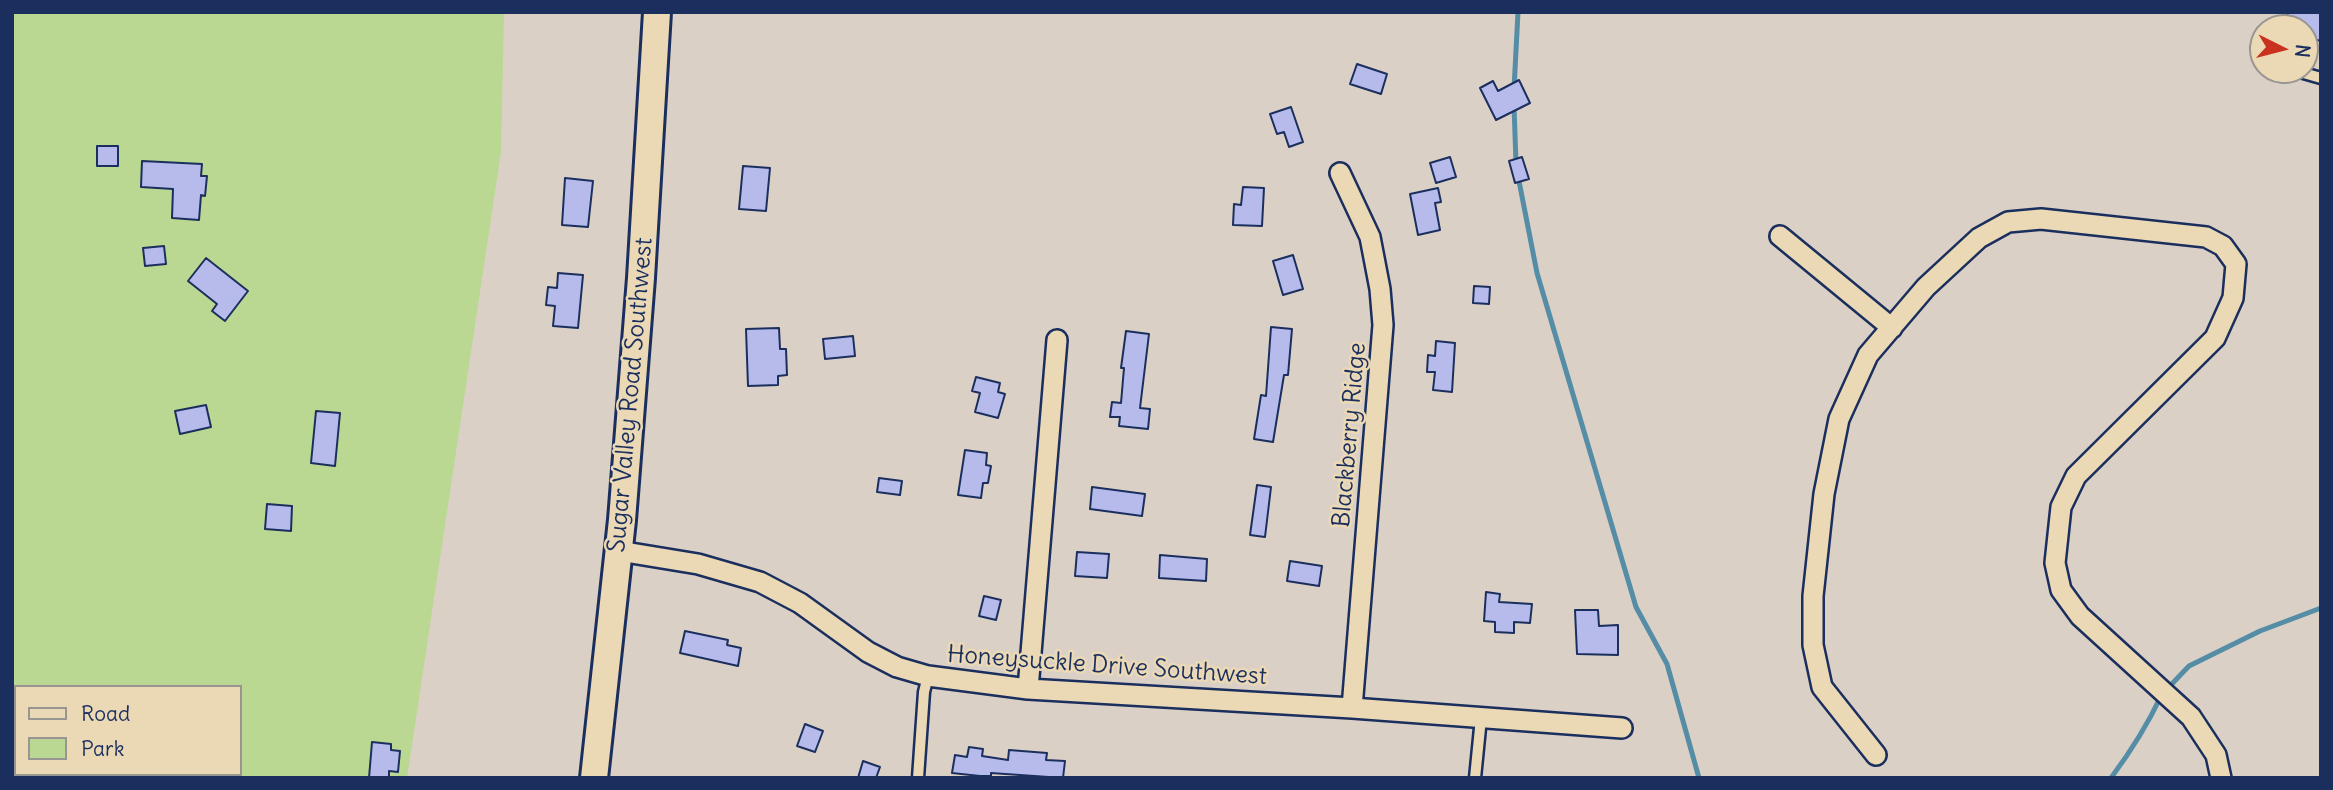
<!DOCTYPE html>
<html>
<head>
<meta charset="utf-8">
<style>
	body { margin:0 }
	#map { position:relative; width:2333px; height:790px; overflow:hidden; background:#dbd0c6; font-family:Delius,sans-serif }
	canvas { display:block }
	.frame { position:absolute; inset:0; border:14px solid #1b2f5e; pointer-events:none }
	.legend { position:absolute; left:14px; top:685px; width:228px; height:91px; box-sizing:border-box; background:#ebd9b6; border:2px solid #989593; margin:0; padding:9px 12px; list-style:none; font-size:21px; color:#1b2f5e }
	.legend li { display:flex; align-items:center; gap:14px; height:35px }
	.legend b { width:35px; border:2px solid #989593 }
	.north { position:absolute; left:2249px; top:14px; width:70px; height:70px; box-sizing:border-box; background:#ebd9b6; border:2px solid #989593; border-radius:50%; rotate:96deg; font-size:19px; font-weight:700; line-height:28px; text-align:center; color:#1b2f5e }
	.north::after { content:''; display:block; margin:auto; width:24px; height:32px; background:#c8321e; clip-path:polygon(50% 0,100% 100%,50% 72%,0 100%) }
</style>
</head>
<body>
<div id="map">
<canvas width="2333" height="790"></canvas>
<div class="frame"></div>
<ul class="legend">
<li><b style="height:9px;background:#ebd9b6"></b>Road</li>
<li><b style="height:19px;background:#bad891"></b>Park</li>
</ul>
<div class="north">N</div>
</div>
<script>
const ctx = document.querySelector('canvas').getContext('2d');
ctx.lineJoin = 'round';
function paint(path, color) { ctx.fillStyle = color; ctx.fill(path, 'evenodd'); }
function trace(path, color, width, dash) { ctx.strokeStyle = color; ctx.lineWidth = width; ctx.lineCap = dash ? 'butt' : 'round'; ctx.setLineDash(dash || []); ctx.stroke(path); }
function write(font, color, halo, rows, align = 'center') {
  ctx.font = font + ' Delius,sans-serif'; ctx.lineWidth = 5; ctx.setLineDash([]); ctx.textBaseline = 'middle'; ctx.strokeStyle = halo; ctx.fillStyle = color; for (const [text, x, y, turn = 0] of rows) {
    ctx.save(); ctx.translate(x, y); ctx.rotate((+turn || 0) * Math.PI / 180); ctx.textAlign = isNaN(turn) ? turn : align; if (halo) ctx.strokeText(text, 0, 0); ctx.fillText(text, 0, 0); ctx.restore();
  }
}
const green = new Path2D(`
	M12 12H504L501 152 407 778H12ZM16 687H240V774H16Z`);
const stream = new Path2D(`
	M1514 89 1518 12
	M1514 106 1516 163
	M1518 176 1537 273 1636 607 1667 664 1699 778
	M2168 688 2189 666 2260 631 2321 608
	M2111 778C2131 751 2147 726 2161 696`);
const building = new Path2D(`
	M2288 12H2321V41L2305 37V28H2284Z
	M1357 64 1387 74 1381 94 1350 84Z
	M1519 80 1530 103 1496 120 1480 88 1493 81 1498 91Z
	M1291 107 1303 142 1289 147 1284 132 1277 134 1270 114Z
	M97 146H118V166H97Z
	M1450 157 1456 177 1436 183 1430 163Z
	M1522 157 1529 179 1515 183 1509 161Z
	M142 161 202 164 201 176H207L205 196 201 195 199 220 172 218 173 189 141 187Z
	M743 166 770 168 766 211 739 209Z
	M565 178 593 181 588 227 562 225Z
	M1243 187 1264 188 1262 226 1233 225 1234 204 1241 205Z
	M1438 188 1441 202 1435 203 1440 230 1418 235 1410 194Z
	M164 246 166 264 145 266 143 248Z
	M1293 255 1303 289 1283 295 1273 261Z
	M206 258 248 291 225 321 212 311 217 304 188 281Z
	M558 273 583 275 578 328 553 326 555 306 546 305 548 287 557 288Z
	M1474 286 1490 287 1489 304 1473 303Z
	M1271 327 1292 329 1288 375H1284L1273 442 1254 439 1261 395 1266 396Z
	M779 328 780 349H786L787 375 778 376V385L748 386 746 329Z
	M1126 331 1149 334 1140 408 1150 409 1148 429 1119 426 1120 417H1110L1112 402 1121 403 1124 368H1121Z
	M853 336 855 356 825 359 823 339Z
	M1436 341 1455 343 1452 392 1433 390 1435 372H1427L1428 355 1435 356Z
	M976 377 1000 383 998 392 1005 394 998 418 975 412 980 393 972 391Z
	M206 405 211 427 180 434 175 411Z
	M316 411 340 413 335 466 311 463Z
	M965 450 987 453 986 465 991 466 988 483H983L981 498 958 495Z
	M879 478 902 481 900 495 877 492Z
	M1257 485 1271 487 1265 537 1250 535Z
	M1092 487 1145 494 1142 516 1090 509Z
	M267 504 292 506 291 531 265 529Z
	M1077 552 1109 554 1107 578 1075 576Z
	M1160 555 1207 559 1206 581 1159 578Z
	M1290 561 1322 566 1319 586 1287 581Z
	M1486 592 1500 594 1499 602 1532 604 1530 623 1514 622V633L1495 632V622L1484 621Z
	M984 596 1001 600 996 620 979 616Z
	M1575 610H1598L1599 626 1618 625V655L1577 654Z
	M685 631 728 640 727 645 741 648 738 666 680 653Z
	M805 724 823 731 815 752 797 746Z
	M372 742 391 744V750L400 751 398 772 389 771V778H369Z
	M969 747 983 749 982 756 1008 760 1009 750 1047 753 1046 760 1065 761 1063 778 991 773V776H980L952 773 955 755 967 757Z
	M863 761 880 767 876 778H858Z`);
const lane = new Path2D(`
	M2293 70 2321 78
	M918 778 924 692 928 676
	M1475 778 1481 718`);
const street = new Path2D(`
	M1340 173 1370 237 1380 289 1383 325 1352 708
	M1780 236 1892 328
	M619 551 698 564 760 582 800 603 868 652 897 667 928 676 1028 689 1352 708 1622 728
	M1028 689 1057 340
	M1876 755 1822 687 1813 645V596L1824 494 1839 419 1868 355 1926 287 1979 238 2008 222 2041 219 2206 237 2223 246 2236 264 2233 298 2215 338 2076 476 2061 507 2055 563 2061 590 2080 616 2191 717 2216 755 2221 778`);
const secondary = new Path2D(`
	M594 778 622 520 641 278 657 12`);
const streetNames = [
	["Sugar Valley Road Southwest",631,395,-85],
	["Blackberry Ridge",1350,435,-85],
	["Honeysuckle Drive Southwest",1107,666,4]
];
paint(green, '#bad891');
trace(stream, '#558da7', 5);
paint(building, '#b6bbec');
trace(building, '#1b2f5e', 2);
trace(lane, '#1b2f5e', 15);
trace(street, '#1b2f5e', 24);
trace(secondary, '#1b2f5e', 32);
trace(lane, '#ebd9b6', 10);
trace(street, '#ebd9b6', 19);
trace(secondary, '#ebd9b6', 26);
write('24px', '#1b2f5e', '#ebd9b6', streetNames);
</script>
</body>
</html>
